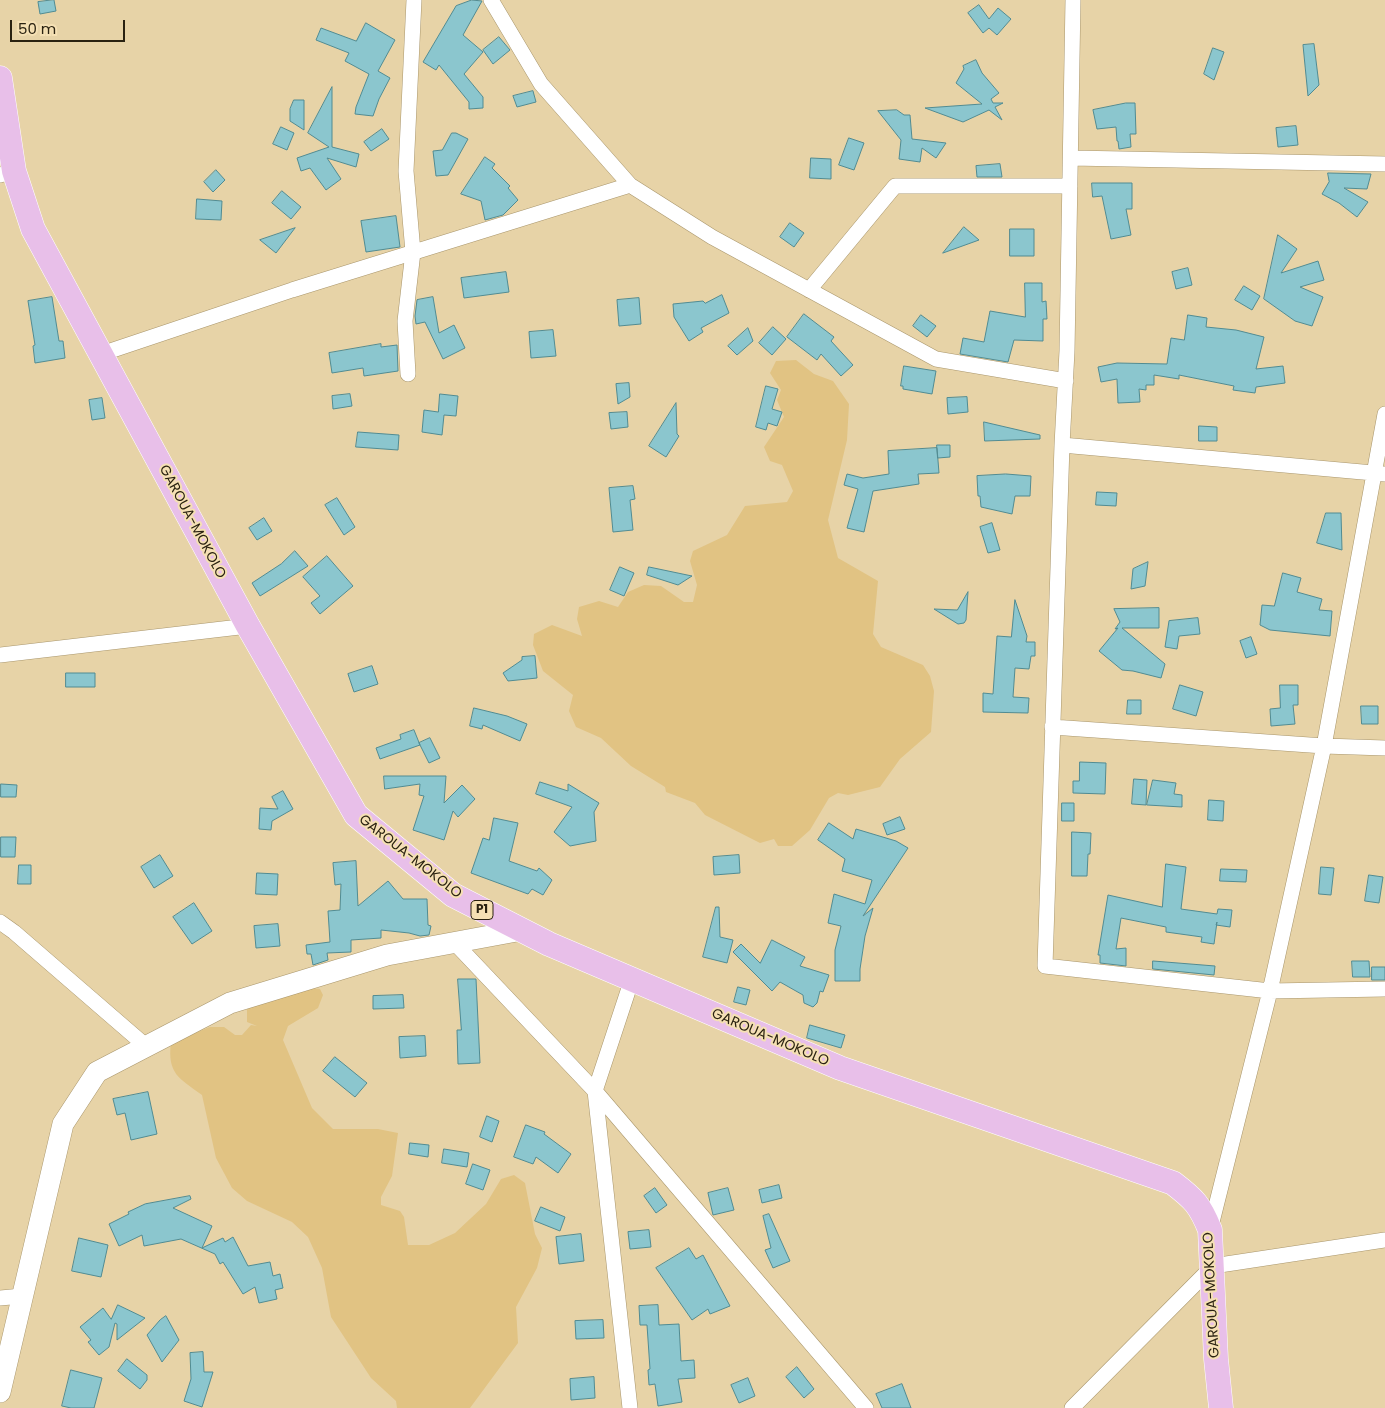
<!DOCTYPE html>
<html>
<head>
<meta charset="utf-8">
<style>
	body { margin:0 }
	#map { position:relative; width:1385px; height:1408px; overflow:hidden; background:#e7d3a7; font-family:Poppins,sans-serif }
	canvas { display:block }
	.scale { position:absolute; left:10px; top:20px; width:115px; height:22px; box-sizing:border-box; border:2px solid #2a2211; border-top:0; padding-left:6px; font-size:15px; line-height:18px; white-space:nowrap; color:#2a2211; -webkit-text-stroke:4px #f5e0b4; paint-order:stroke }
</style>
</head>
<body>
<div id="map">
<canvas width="1385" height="1408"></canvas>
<div class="scale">50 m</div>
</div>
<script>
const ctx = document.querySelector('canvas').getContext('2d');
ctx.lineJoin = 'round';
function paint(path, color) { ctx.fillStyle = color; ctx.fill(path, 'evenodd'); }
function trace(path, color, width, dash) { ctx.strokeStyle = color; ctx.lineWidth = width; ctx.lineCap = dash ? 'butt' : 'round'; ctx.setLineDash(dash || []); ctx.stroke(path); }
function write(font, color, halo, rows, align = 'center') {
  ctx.font = font + ' Poppins,sans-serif'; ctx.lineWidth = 4; ctx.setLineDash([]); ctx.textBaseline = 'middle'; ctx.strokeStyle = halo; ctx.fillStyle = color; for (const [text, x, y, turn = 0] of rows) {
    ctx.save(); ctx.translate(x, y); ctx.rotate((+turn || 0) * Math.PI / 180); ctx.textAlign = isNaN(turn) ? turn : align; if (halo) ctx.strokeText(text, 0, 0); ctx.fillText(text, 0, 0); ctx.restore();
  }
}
const green = new Path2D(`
	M796 360 814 374 833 381 849 404 847 440 828 520 838 558 878 581 873 634 881 647 923 665 930 676 934 691 931 732 900 759 880 787 848 795 838 793 829 798 810 830 792 846H778L774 839 760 843 705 815 695 803 666 792 665 787 631 766 601 738 576 727 569 711 573 695 543 671 533 645 534 634 552 625 582 636 577 619 579 607 599 601 618 607 628 592 644 585 661 586 684 602H693L697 585 690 561 693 551 727 535 745 506 787 502 793 491 782 465 770 461 764 447 784 417 777 400 781 390 770 373 776 361Z
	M300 987 320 989 323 995 318 1008 288 1026 283 1040 312 1108 333 1129H378L398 1133 392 1176 381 1197V1205L400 1211 404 1217 408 1245H429L455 1233 486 1204 501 1179 514 1175 525 1183 535 1234 542 1248 537 1268 516 1307 518 1343 470 1408H397L396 1401 371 1378 331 1317 322 1268 308 1237 292 1222 247 1201 232 1188 216 1158 202 1095C179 1078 167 1074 171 1042L210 1027H224L235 1035H242L251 1025 257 1026 247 1022V1008Z`);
const building = new Path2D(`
	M54 0 56 11 40 14 38 2Z
	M472 0 482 1 463 35 483 52 464 74 483 97V108L469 109V102L439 65 436 70 423 62 456 6Z
	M979 5 989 19 998 8 1011 19 997 35 989 28 983 33 968 13Z
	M366 23 395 40 378 71 390 78 379 99 373 116 355 114 356 107 369 74 345 61 349 53 316 40 321 28 356 41Z
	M499 37 510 50 493 64 483 50Z
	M1314 44 1319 85 1308 96 1303 45Z
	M1213 48 1224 52 1214 80 1204 74Z
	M976 60 982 73 999 93 991 99 993 103H1003L995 107 1002 120 989 110 963 122 925 108 982 104 956 83 964 69 963 66Z
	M332 87V147L359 154 356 167 327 158 341 179 326 190 310 168 301 171 297 158 329 147 308 133Z
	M533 91 536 102 517 107 513 96Z
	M294 100H304V130L290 121V109Z
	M1126 103H1135L1136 134H1130L1131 147 1119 149 1118 141H1117L1116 127 1097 129 1093 110Z
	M897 110 904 115H910L912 139 946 143 936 158 922 148 920 162 899 159 901 140 878 111Z
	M1296 126 1298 145 1278 147 1276 128Z
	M281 127 294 133 287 150 273 144Z
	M382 129 389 139 371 151 364 142Z
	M452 133H456L468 139 448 175 436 176 433 151 442 150Z
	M849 138 864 143 854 170 839 165Z
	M485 157 495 164 492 168 510 186 508 188 518 200 503 215 485 220 481 201 461 194Z
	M811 158 831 159V179L810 178Z
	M1000 164 1002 177H977L976 166Z
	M216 170 225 180 213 192 204 182Z
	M1328 173 1371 174 1367 189 1344 188 1368 202 1357 217 1339 203 1322 194 1329 182Z
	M1092 183H1132V209H1126L1131 235 1111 239 1102 196 1093 197Z
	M282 191 301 207 291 219 272 203Z
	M197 199 222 201 221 220 196 219Z
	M396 216 400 247 366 252 361 221Z
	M790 223 804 233 794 247 780 237Z
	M964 227 979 240 943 253Z
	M295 228 276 253 260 240Z
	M1010 229H1034V256H1010Z
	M1278 235 1297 249 1281 273 1318 261 1324 280 1300 287 1323 297 1312 326 1295 321 1264 299Z
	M1188 268 1192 285 1176 289 1172 272Z
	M506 272 509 292 464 298 461 278Z
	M1025 283H1042V302L1046 301 1047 319H1043V341L1014 340 1008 362 960 354 963 338 984 342 990 311 1025 317Z
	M1244 286 1260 296 1252 310 1235 300Z
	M722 295 729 313 701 328 703 332 689 341 674 317 673 304 703 301 705 303Z
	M52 297 59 341H63L65 358 35 363 33 346 35 345 28 301Z
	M433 297 439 333 454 325 465 348 443 359 425 322 416 324 415 316 417 300Z
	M639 298 641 324 619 326 617 300Z
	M804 314 834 337 831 341 853 365 841 376 821 354 817 360 787 337Z
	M921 315 936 326 927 337 913 326Z
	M1188 315 1207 318 1206 327 1236 330 1264 337 1256 369 1283 366 1285 383 1256 387 1255 393 1233 390 1234 386 1179 375V379L1154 375V385H1146V390L1139 389 1140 402 1118 403 1117 379 1101 382 1098 367 1117 363 1167 364 1171 338 1184 340Z
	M773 327 786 339 772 355 759 343Z
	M748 328 753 341 737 355 728 346Z
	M553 330 556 356 531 358 529 332Z
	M381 344V347L397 345 398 371 364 376 363 368 332 373 329 353Z
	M904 366 936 371 932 394 903 389V386H901Z
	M629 383 630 397 618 404 616 384Z
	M766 386 778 389 772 409 782 412 777 426 768 423 766 430 756 427Z
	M350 394 352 406 333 409 332 396Z
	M440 394 458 396 456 416 444 415 442 435 422 432 424 410 438 412Z
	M967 397 968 412 948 414 947 398Z
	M102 398 105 418 92 420 89 400Z
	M676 403 677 434 679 436 666 457 649 446Z
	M627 412 628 427 611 429 609 413Z
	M984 422 1040 435V439L985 441Z
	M1199 426 1217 427V441H1199Z
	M358 432 399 435 398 450 356 447Z
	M937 445H950V457L938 458Z
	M937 448 939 473 918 474 919 484 873 491 864 532 847 528 858 489 844 485 847 474 863 478 889 474 888 451Z
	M1006 474 1031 476 1030 496H1015L1012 514 981 507 980 496H978L977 476Z
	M633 486 635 499 630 500 633 530 613 532 609 488Z
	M1097 492 1117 493 1116 506 1096 505Z
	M337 498 355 527 344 535 325 505Z
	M1326 513H1341L1342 550 1317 543Z
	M264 518 272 531 257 540 249 528Z
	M992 523 1000 550 988 553 980 527Z
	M295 551 308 566 260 596 252 583 281 564Z
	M327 556 353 586 320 614 311 603 320 596 303 577Z
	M1148 562 1145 586 1131 589 1133 569Z
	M620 567 634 573 624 596 610 590Z
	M649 567 692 576 678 585 647 575Z
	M1283 573 1301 578 1297 592 1322 599 1319 610 1332 611 1330 636 1270 630 1260 625 1262 605 1274 606Z
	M968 592 966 620 964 623 958 624 934 609 957 610Z
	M1015 600 1027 636 1026 642H1035V656H1031L1029 669 1015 668 1013 697 1029 698 1028 713 983 712V693L993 694 997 636 1011 637Z
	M1159 608V628H1122L1165 664 1161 678 1133 671 1122 670 1099 651 1118 628 1115 629 1120 622 1114 609Z
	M1198 618 1200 634 1179 636 1177 649 1165 647 1169 621Z
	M1251 637 1257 654 1246 658 1240 641Z
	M535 656 537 678 508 681 503 673 522 660V657Z
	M372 666 378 684 354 692 348 674Z
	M66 673H95V687H66Z
	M1180 685 1203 692 1196 716 1173 709Z
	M1280 685H1298V705H1293L1295 724 1271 726 1270 709 1280 708Z
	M1128 700H1141V714H1127Z
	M1361 706H1378V724H1362Z
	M474 708 507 716 527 724 520 741 483 725 482 729 470 726Z
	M414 730 420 745 380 759 376 748 401 739 400 735Z
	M430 738 440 758 429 763 419 743Z
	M1080 762 1106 763 1105 794 1073 793V781H1079Z
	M384 776H446L444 803 462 785 475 799 458 817 453 811 444 840 413 830 424 796 419 795 420 784 385 789Z
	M1134 779 1147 780 1146 805 1132 804Z
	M1153 780 1176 783 1174 794 1182 795V807L1147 805Z
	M540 782 568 791V784L599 803 594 812 596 841 570 846 554 832 572 807 536 794Z
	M1 784 17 785 16 797H1Z
	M283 791 293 809 272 821 271 830 259 829 260 808 278 809 272 797Z
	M1209 800 1224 801 1223 821 1208 820Z
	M1062 803H1074V821H1062Z
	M900 817 905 829 887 835 883 824Z
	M494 818 518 823 509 861 537 871 539 868 552 880 543 895 532 889 528 894 471 873 483 838 489 840Z
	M829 823 853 839 856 829 896 841 908 848 863 916 873 908 865 936 860 969V981H835V950L841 926 828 923 834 894 865 904 872 880 842 871 845 859 818 840Z
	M1072 832 1091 833 1090 854H1088L1087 876H1072Z
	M1 837H16L15 857H1Z
	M160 855 173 876 154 888 141 867Z
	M739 855 740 873 714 875 713 857Z
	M356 861 358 906 388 881 403 899H427L428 925 431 926 429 935 420 936 409 933 381 930V938L351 940V952L327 953 328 960 313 965 311 954H307L306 945 330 942 328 911 340 910 341 884 335 885 333 863Z
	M1166 864 1186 867 1181 909 1217 914 1218 909 1232 910 1230 927 1216 925 1217 922 1214 944 1201 942 1202 937 1166 932V927L1121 918 1116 949 1126 948V966L1100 963V955H1098L1108 895 1162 907Z
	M19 865H31V884H18Z
	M1321 867 1334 868 1331 895 1319 894Z
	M1221 869 1247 870 1246 882 1220 881Z
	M257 873 278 874 277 895 256 894Z
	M1369 875 1383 877 1379 903 1365 901Z
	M194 903 212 931 192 944 173 917Z
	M716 907H719L720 937 733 940 727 963 703 957Z
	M278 924 280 946 256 948 254 926Z
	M772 940 805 957 800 966 829 975 823 992 820 991 817 1003 813 1007 804 1003 803 995 780 982 772 991 733 952 741 944 760 963Z
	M1153 961 1215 966 1214 975 1153 969Z
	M1352 961H1369L1370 977H1353Z
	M1372 967H1385V980H1372Z
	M458 979H476L480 1063 458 1064 457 1030H461Z
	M738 987 750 990 746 1005 734 1002Z
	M403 995 404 1008 373 1009V996Z
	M810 1025 845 1035 841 1048 807 1038Z
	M425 1036 426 1056 400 1058 399 1037Z
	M335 1057 367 1083 355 1097 323 1071Z
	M148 1092 157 1134 131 1140 125 1113 117 1115 113 1099Z
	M487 1116 499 1121 492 1142 480 1137Z
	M526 1125 545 1132 544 1134 571 1154 558 1173 536 1157 533 1164 514 1157Z
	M410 1143 429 1145 428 1157 409 1154Z
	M444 1149 469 1153 467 1167 442 1163Z
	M473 1164 490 1170 483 1190 466 1184Z
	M779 1185 782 1198 762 1203 759 1190Z
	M655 1188 667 1205 656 1213 644 1196Z
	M728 1188 734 1210 713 1215 708 1193Z
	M190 1196 191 1199 173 1208 212 1226 202 1248 223 1238 225 1242 233 1237 248 1266 270 1262 273 1276 280 1274 283 1288 275 1290 277 1299 259 1303 255 1287 243 1294 223 1262 220 1264 215 1254 181 1239 144 1246 142 1235 119 1246 109 1224 129 1214 128 1212 145 1204Z
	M541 1207 565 1217 560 1231 535 1221Z
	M769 1214 790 1261 773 1268 765 1250 771 1248 763 1216Z
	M649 1230 651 1247 630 1249 628 1232Z
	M581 1234 584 1261 559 1264 556 1237Z
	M79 1238 108 1245 101 1277 72 1271Z
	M689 1248 696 1259 703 1255 730 1306 710 1314 708 1309 692 1320 656 1268Z
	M118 1305 145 1318 117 1340V1324L115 1323 109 1347 99 1355 88 1342 91 1340 80 1327 103 1308 111 1319Z
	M658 1305 659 1325 679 1324 681 1361 694 1360 695 1378 678 1379 682 1402 658 1406 655 1384 649 1385 648 1370 650 1369 647 1325H640L639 1306Z
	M166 1316 179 1340 162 1362 147 1335 160 1320Z
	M603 1320 604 1338 576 1339 575 1321Z
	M203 1352 204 1372H213L202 1407 184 1401 191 1379 190 1353Z
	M127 1359 147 1375V1380L140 1389 118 1371Z
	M797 1367 814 1389 804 1398 786 1377Z
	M71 1370 102 1378 94 1408H71L62 1406Z
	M594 1377 595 1398 571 1400 570 1379Z
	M748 1378 755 1396 739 1403 731 1385Z
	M902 1384 911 1408H882L876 1394Z`);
const street = new Path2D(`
	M491 0 541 84 630 185 712 237 936 359 1066 381
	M1073 0 1067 351 1062 445 1045 966 1270 991 1385 989
	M1071 158 1385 164
	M0 175 14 171
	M809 290 895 186H1070
	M101 354 292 290 630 185
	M408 374 405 321 413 252 406 171 414 0
	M1062 445 1385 474
	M0 655 248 626
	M1052 727 1324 746 1385 748
	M0 922 14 932 147 1047
	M454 942 595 1091 866 1408
	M1210 1230 1270 991 1324 746 1385 414
	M0 1298 22 1296
	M630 1408 595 1091 632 979
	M1072 1408 1213 1266 1385 1240`);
const secondary = new Path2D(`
	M0 1392 63 1124 97 1072 230 1003 387 955 522 930`);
const primary = new Path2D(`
	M0 78 14 171 33 229 248 626 356 815 453 895 549 944 840 1068 1173 1183C1194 1199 1200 1205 1210 1230L1216 1359 1221 1408`);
const shields = [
	[482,910,22]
];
const shieldNames = [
	["P1",482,910]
];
const streetNames = [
	["GAROUA-MOKOLO",192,522,62],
	["GAROUA-MOKOLO",410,857,38],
	["GAROUA-MOKOLO",770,1038,23],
	["GAROUA-MOKOLO",1212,1295,-93]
];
paint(green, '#e1c383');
paint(building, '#8bc6ce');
trace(building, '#518b92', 1);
trace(street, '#a9966c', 16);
trace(secondary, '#a9966c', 22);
trace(primary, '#fff', 25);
trace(street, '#fff', 15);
trace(secondary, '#fff', 21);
trace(primary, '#e8bfe9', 24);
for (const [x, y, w] of shields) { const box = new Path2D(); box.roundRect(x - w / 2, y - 9.5, w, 19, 4); ctx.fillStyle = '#f5e0b4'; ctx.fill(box); trace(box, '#2a2211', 1); }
write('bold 12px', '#2a2211', null, shieldNames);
write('14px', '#2a2211', '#f5e0b4', streetNames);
</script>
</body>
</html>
